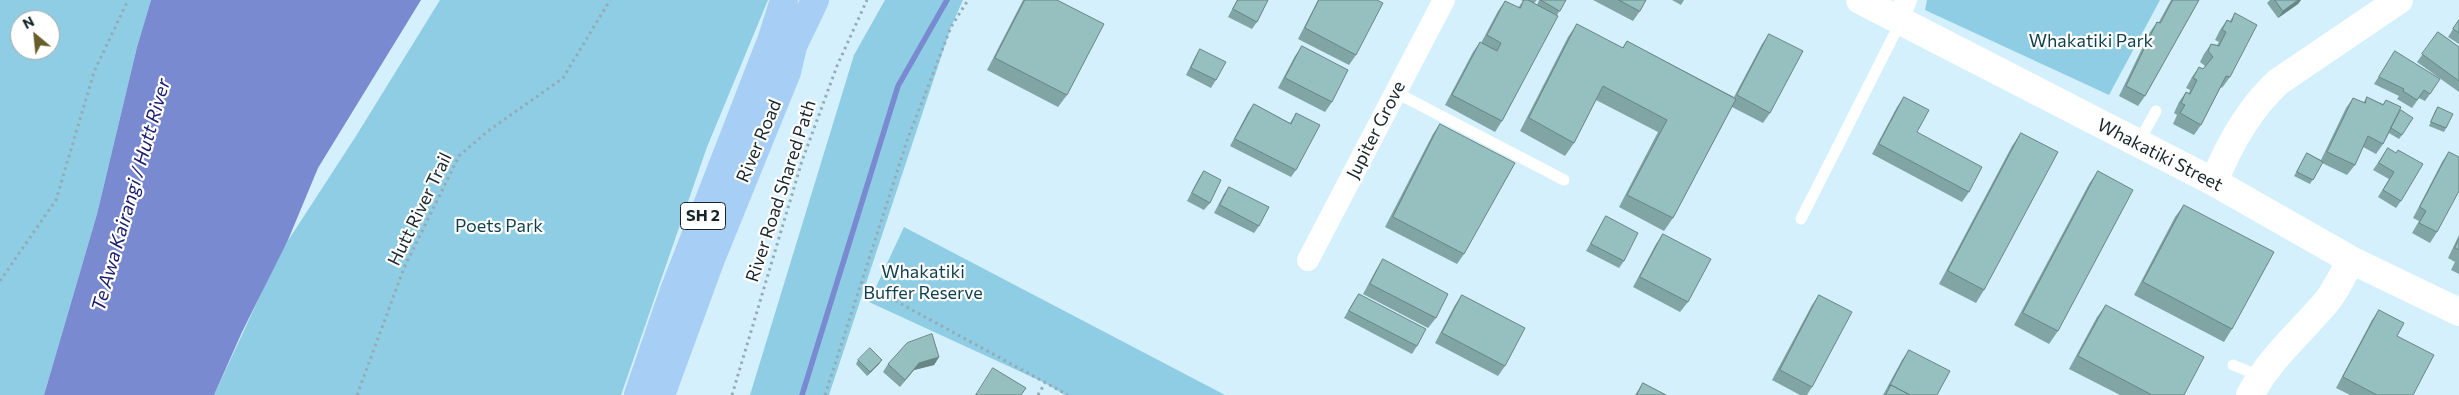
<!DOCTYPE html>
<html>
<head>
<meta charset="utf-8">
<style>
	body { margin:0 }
	#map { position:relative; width:2459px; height:395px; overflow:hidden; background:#d3f0fc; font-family:Commissioner,sans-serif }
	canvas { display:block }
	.north { position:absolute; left:10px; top:10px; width:50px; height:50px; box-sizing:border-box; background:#fff; border:1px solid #a3a8aa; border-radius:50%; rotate:332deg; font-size:14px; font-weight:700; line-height:20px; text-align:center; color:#18262b }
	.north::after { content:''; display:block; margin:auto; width:18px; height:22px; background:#685e2a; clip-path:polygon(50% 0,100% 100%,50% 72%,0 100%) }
</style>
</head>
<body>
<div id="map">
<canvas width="2459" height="395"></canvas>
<div class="north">N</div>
</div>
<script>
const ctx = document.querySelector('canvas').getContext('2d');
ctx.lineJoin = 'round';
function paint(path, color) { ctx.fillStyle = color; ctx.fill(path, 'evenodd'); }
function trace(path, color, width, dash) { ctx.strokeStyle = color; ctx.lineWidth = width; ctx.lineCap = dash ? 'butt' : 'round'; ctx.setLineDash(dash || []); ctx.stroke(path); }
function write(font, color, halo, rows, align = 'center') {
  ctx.font = font + ' Commissioner,sans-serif'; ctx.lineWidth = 4.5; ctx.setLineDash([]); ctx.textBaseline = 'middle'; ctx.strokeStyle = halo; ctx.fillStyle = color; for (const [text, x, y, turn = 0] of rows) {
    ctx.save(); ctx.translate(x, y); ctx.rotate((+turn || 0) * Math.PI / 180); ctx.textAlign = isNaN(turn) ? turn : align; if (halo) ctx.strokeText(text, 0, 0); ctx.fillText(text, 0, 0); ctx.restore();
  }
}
const green = new Path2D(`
	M0 0H151L137 47 97 214 44 395H0ZM20 20H50V50H20Z
	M440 0H768L707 147 621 395H214L280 253 356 136Z
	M885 0H963L951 27 829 395H750L854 55Z
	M1927 0H2160L2109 95 1925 10Z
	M904 227 1225 395H1065L1045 383 869 302Z`);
const water = new Path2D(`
	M151 0H421L318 168 288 240 242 332 214 395H44L97 214 137 47Z`);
const stream = new Path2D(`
	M802 395 898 86 947 0`);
const path = new Path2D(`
	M0 281 56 200 94 72 128 0
	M861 282 1068 395
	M357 395 404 268 459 156 488 131 563 78 610 0
	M732 395 802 161 837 66 867 0
	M825 395 908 138 951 27 968 0
	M1038 395 1045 383`);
const service = new Path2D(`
	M1395 92 1564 180
	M2138 143 2156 111
	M1801 219 1901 21
	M2233 365 2260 376`);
const minor = new Path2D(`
	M1897 20 1906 0
	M1308 260 1444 0`);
const tertiary = new Path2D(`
	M1860 0 2214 182 2351 260 2459 312
	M2214 182C2229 144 2248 110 2278 82L2399 0
	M2250 395C2270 358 2301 332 2328 300 2337 288 2344 273 2351 260`);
const trunk = new Path2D(`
	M638 395 673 293 772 38 784 0
	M661 395 711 259 787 72 793 46 815 0`);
const wall = new Path2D(`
	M1023 0H1057L1067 95 1058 107 987 70Z
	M1237 0H1268L1257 22 1252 29 1228 17Z
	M1318 0H1377L1356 55 1349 65 1298 39Z
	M1521 0H1537L1534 3 1537 5 1539 0H1566L1557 15 1502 121 1495 132 1445 105 1473 52 1480 42 1481 43 1498 11 1505 1 1518 8 1523 1Z
	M1593 0H1646L1640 11 1633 21Z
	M1672 0H1684L1681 5Z
	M2171 0H2199L2145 96 2138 106 2119 96 2150 32 2157 22H2159Z
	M2270 0H2301L2298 4 2278 18 2267 3Z
	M2235 13 2230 77 2222 88 2221 87 2201 125 2194 135 2173 124 2177 115 2174 113 2179 102 2186 92 2189 93 2190 90 2186 88 2192 77 2199 67 2203 69 2205 66 2200 62 2204 54 2211 44 2217 45 2219 42 2215 40 2220 30 2227 20 2230 21Z
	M2459 20V44L2448 37Z
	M1577 24 1622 48 1627 41 1734 97 1762 44 1769 34 1770 113 1763 123 1732 107 1673 218 1664 231 1619 207 1658 132 1596 100 1574 143 1565 156 1520 131 1568 37Z
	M2438 32 2459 47V92L2417 62Z
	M1302 46 1332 102 1325 112 1278 88 1295 56Z
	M1200 49 1216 80 1211 88 1186 75 1195 57Z
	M2395 51 2430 94 2425 101 2419 98 2412 108 2397 99 2399 96 2374 84Z
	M1904 97 1917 132 1969 192 1962 202 1872 154 1897 107Z
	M2367 97 2383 104 2386 100 2402 135 2399 139 2389 133 2383 144 2376 154 2363 147 2355 165 2347 175 2322 163 2310 184 2294 176 2307 153 2321 160 2346 108 2353 98 2363 103Z
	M1254 104 1290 123 1296 113V170L1291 177 1230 146 1248 112Z
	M2438 107 2446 128 2444 132 2429 126 2435 111Z
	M1440 124 1464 254 1457 264 1385 227 1433 134Z
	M2021 133 1984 290 1976 303 1939 284 2012 146Z
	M2388 148 2401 201 2396 208 2378 197 2389 179 2373 170Z
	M2449 152 2437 232 2430 243 2412 233 2419 221 2413 218 2442 162Z
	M1204 171 1210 203 1204 210 1187 201 1199 178Z
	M2098 171 2058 331 2049 344 2014 325 2089 184Z
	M1229 187 1259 226 1254 233 1214 213 1224 194Z
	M2184 205 2232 329 2224 342 2134 295 2175 217Z
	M1606 216 1624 261 1619 268 1586 251 1601 224Z
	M1663 234 1688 302 1680 312 1633 287 1656 244Z
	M2459 235V274L2451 270 2455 262 2448 258Z
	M1383 259 1436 318 1428 328 1363 294 1376 270Z
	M1359 294 1417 346 1412 354 1344 318 1354 301Z
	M1462 295 1505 366 1498 376 1435 343 1455 305Z
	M1819 295 1812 387 1807 395H1800L1772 380 1812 305Z
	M2106 305 2184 395H2120L2069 369 2097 317Z
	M2379 310 2397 336 2413 395H2350L2336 388 2372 320Z
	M1909 350 1937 395H1883L1902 360Z
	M939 357 934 365 914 370 900 387 883 372 888 364Z
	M858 360H882L879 364 867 376 856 364Z
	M1643 383 1666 395H1635Z`);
const shadedWall = new Path2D(`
	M2298 0H2301L2298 4 2278 18 2283 11Z
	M939 357 934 365 914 370 900 387 919 363Z
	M882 360 879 364 867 376 870 372Z`);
const building = new Path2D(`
	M1025 0H1057L1104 24 1067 95 995 58Z
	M1238 0H1268L1257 22 1233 9Z
	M1319 0H1377L1383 3 1356 55 1305 28Z
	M1524 0H1528L1558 16 1502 121 1452 95 1480 42 1497 51 1501 43 1487 35 1505 1 1520 8Z
	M1541 0H1566L1560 11Z
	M1619 0H1646L1640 11Z
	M2173 0H2199L2145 96 2126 86 2157 22 2160 23Z
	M2275 0H2298L2283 11Z
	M2235 13 2257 25 2230 77 2226 76 2201 125 2180 113 2185 105 2181 103 2186 92 2190 94 2197 80 2193 78 2199 67 2203 69 2213 57 2208 51 2211 44 2219 46 2226 32 2222 30 2227 20 2231 22Z
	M2459 20V33L2453 29Z
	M1577 24 1623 48 1627 41 1736 99 1673 218 1627 195 1667 120 1603 86 1574 143 1529 118Z
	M2438 32 2459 47V81L2422 54Z
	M1769 34 1803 51 1770 113 1737 95Z
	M1302 46 1348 70 1332 102 1285 78Z
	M1200 49 1226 62 1216 80 1191 68Z
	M2395 51 2440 79 2430 94 2424 90 2417 100 2403 91 2404 89 2379 77Z
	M1904 97 1929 110 1917 132 1982 167 1969 192 1879 144Z
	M2367 97 2383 105 2386 100 2401 107 2383 144 2368 136 2355 165 2327 152 2353 98 2365 103Z
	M1254 104 1291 124 1296 113 1320 125 1296 170 1235 139Z
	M2438 107 2453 114 2446 128 2431 122Z
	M2401 110 2413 118 2402 135 2391 128Z
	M1440 124 1515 163 1464 254 1393 217Z
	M2021 133 2058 152 1984 290 1948 271Z
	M2388 148 2396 153 2398 150 2423 164 2401 201 2383 190 2394 172 2379 163Z
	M2449 152 2459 157V191L2437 232 2419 223 2426 211 2420 207Z
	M2307 153 2323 162 2313 180 2297 172Z
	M1204 171 1221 180 1210 203 1192 193Z
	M2098 171 2133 190 2058 331 2023 313Z
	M1229 187 1269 207 1259 226 1220 205Z
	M2184 205 2274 252 2232 329 2143 282Z
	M1606 216 1638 233 1624 261 1591 244Z
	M1663 234 1711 259 1688 302 1640 277Z
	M2459 239V250L2455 248Z
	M1383 259 1448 294 1436 318 1370 284Z
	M1359 294 1426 329 1417 346 1349 311Z
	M1462 295 1525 328 1505 366 1442 333Z
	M1819 295 1852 312 1812 387 1780 370Z
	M2106 305 2204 357 2184 395H2152L2078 356Z
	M2379 310 2404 323 2397 336 2434 355 2413 395H2377L2343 377Z
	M932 334 939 357 919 363 905 380 888 364 907 343Z
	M870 348 882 360 870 372 858 360Z
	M1909 350 1950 371 1937 395H1910L1891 385 1889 387Z
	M993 368 1026 388 1021 395H976Z
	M1643 383 1666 395H1637Z
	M1891 385 1910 395H1886Z`);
const shields = [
	[703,216,45]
];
const shieldNames = [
	["SH 2",703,216]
];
const parkNames = [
	["Whakatiki Park",2091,41],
	["Poets Park",499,226],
	["Whakatiki",923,272],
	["Buffer Reserve",923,293]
];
const streetNames = [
	["Jupiter Grove",1376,130,-63],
	["River Road",759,141,-67],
	["Whakatiki Street",2160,155,27],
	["River Road Shared Path",781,191,-72],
	["Hutt River Trail",420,209,-64]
];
const waterNames = [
	["Te Awa Kairangi / Hutt River",131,195,-74]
];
paint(green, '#8ecde4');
paint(water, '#798ad0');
trace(stream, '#798ad0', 5.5);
trace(path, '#94abb5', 3, [2.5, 4]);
trace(service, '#fff', 11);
trace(minor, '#fff', 22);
trace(tertiary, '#fff', 28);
trace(trunk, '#a7cff6', 28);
paint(wall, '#81a4a4');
paint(shadedWall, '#698686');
paint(building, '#96bfbf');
trace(building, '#698686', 1);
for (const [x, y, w] of shields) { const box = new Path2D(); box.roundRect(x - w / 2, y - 13.5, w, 27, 4); ctx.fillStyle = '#fff'; ctx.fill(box); trace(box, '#18262b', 1); }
write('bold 16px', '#18262b', null, shieldNames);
write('18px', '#0f3e4c', '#fff', parkNames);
write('18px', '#18262b', '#fff', streetNames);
write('italic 19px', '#191b6c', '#fff', waterNames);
</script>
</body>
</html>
